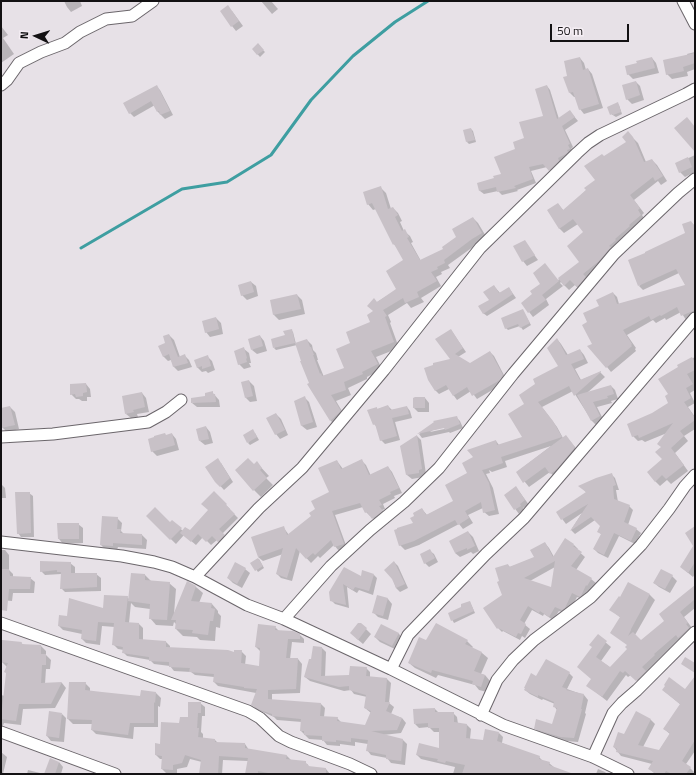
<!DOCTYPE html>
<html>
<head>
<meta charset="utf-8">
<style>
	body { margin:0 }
	#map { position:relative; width:696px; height:775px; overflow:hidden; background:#e7e1e7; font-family:"Titillium Web",sans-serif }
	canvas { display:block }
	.frame { position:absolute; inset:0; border:2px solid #131113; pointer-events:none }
	.north { position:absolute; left:16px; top:16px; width:40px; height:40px; -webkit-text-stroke:3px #f5eef4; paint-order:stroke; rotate:274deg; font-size:11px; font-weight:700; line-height:16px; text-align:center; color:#131113 }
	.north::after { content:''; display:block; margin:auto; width:14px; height:18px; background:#131113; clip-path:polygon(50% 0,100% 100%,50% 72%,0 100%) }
	.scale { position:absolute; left:550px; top:24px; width:79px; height:18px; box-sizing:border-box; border:2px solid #131113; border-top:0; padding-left:5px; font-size:12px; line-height:14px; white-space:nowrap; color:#131113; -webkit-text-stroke:3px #f5eef4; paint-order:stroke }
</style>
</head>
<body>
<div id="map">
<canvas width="696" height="775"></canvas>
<div class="frame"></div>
<div class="north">N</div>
<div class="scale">50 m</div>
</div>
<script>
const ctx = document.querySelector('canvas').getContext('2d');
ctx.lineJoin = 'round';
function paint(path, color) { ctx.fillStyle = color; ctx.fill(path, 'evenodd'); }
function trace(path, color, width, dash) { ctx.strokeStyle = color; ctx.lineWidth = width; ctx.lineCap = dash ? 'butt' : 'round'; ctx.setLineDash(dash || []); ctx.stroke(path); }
const shadow = new Path2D(`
	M64 1H80L82 6 71 12 67 7Z
	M261 1H271L278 9 272 14Z
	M232 11 243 26 236 31 232 26Z
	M1 26 8 35 3 38 14 54 1 63Z
	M260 47 265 52 260 57 253 49Z
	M695 52V69L687 72 688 76 672 79 667 74 688 56 687 54Z
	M580 58 584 63 586 70 588 69 592 74 603 108 584 114 580 109 576 97H574L570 93 569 76Z
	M652 58 656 63 659 73 633 79 628 74Z
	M636 82 640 86 644 100 632 104 627 99Z
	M156 86 160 90 173 115 165 119 158 112 155 105 134 117 130 113Z
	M547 86 550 90 559 119 573 115 578 121 565 130 573 147 571 149 573 153 553 173 547 167 531 171 536 183 517 190 518 191 502 195 498 191 484 194 480 191 478 184 495 179 502 175 516 150 545 116Z
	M617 103 619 105 622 114 616 117 611 114Z
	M471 129 473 131 476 142 469 144 467 142Z
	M628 133 638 143 646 162 652 160 657 165 667 181 661 185 658 181 634 200 644 213 642 215 645 220 582 292 575 285 569 290 561 282 560 283 563 286 546 299 549 305 533 317 522 303 558 280 581 262 584 232 578 224 564 233 559 228 558 204 564 211 597 180 604 157 628 142Z
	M695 155V172L685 177 680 172 676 164Z
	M381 188 386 193 391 209 393 208 398 213 402 221 400 222 404 231 410 236 413 242 411 243 421 261 445 250 458 237 473 218 478 223 487 238 477 244 448 265 450 268 441 272 442 274 436 277 441 286 421 298 424 302 411 308 407 303 388 315 391 322 390 323 399 348 376 357 382 369 367 377V379L348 388 351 395 336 401 345 416 336 426 331 421 308 384H310L297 345 276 350 274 348 291 330 293 332 296 344 307 340 312 345 313 350 316 353 318 360H317L324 377 345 369 352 344 372 322 377 302 398 289 405 261 397 248 394 244 376 209 373 210 368 204Z
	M691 222 694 225 695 224V311L693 313 694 316 686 320 681 312 666 320 665 318 656 323 653 320 627 335 636 348 635 349 636 351 611 372 607 367 594 344 589 323 600 306 613 293 617 297 619 304 686 286 679 273 643 290 639 286 686 234Z
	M524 241 538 260 527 266 523 261Z
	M251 282 256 286 258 296 247 300 242 295Z
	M494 286 500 293 509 288 516 298 487 316 483 313 490 300Z
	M297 295 302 300 305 314 279 320 274 315 271 301Z
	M523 311 531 325 523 330 520 326 508 330 506 328Z
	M216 318 221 323 223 334 210 337 206 332Z
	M451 330 466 352 458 357 470 365 490 352 494 356 506 379 499 386 477 399 471 391 457 400 449 389 439 394 435 390 451 360Z
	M169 335 174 340 180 357 185 356 189 360 192 367 178 371 174 367 171 360 168 361 163 356Z
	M260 336 264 341 267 351 257 354 252 350Z
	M557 339 561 344 568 355 580 350 584 355 588 363 575 369 581 380 600 372 605 377 587 393 611 386 615 390 618 399 611 401 612 403 597 407 604 421 596 425 592 421 573 391 542 407 557 427 563 438 570 441 579 452 555 478 550 472 529 487 517 472 551 446 505 461 507 467 492 472 489 470 490 473 486 474 493 488 499 514 489 516 484 512 483 508 468 515 473 523 463 529 459 524 419 545 405 550 400 545 422 509 427 515 455 501 475 457 496 441 499 445 524 437 526 404 559 367Z
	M244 349 249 353 251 363H249L251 367 244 369 239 364Z
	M207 356 212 361 215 370 208 373 206 371 202 372 197 367Z
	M695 357V390L690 393 695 403 688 407 695 417V429L684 436 688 441 675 453 688 471 671 484 667 480 660 486 655 481 663 460 662 447 667 433 645 442 642 440 638 441 633 436 653 414 670 403 669 395 680 367 679 365Z
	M249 381 254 386 257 401 250 402 246 398Z
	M86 384 90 389 91 397H87V401H82L79 399H76L71 394Z
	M212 392 219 400 220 407H197L192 403 206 396Z
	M142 393 146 398 149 412 137 414 138 417 131 418 126 414Z
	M305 398 309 402 317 427 307 430 302 426Z
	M425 398 429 403V412H418L414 408Z
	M388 406 392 410 407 407 410 411 412 418 395 422 400 440 385 444 381 440 378 428 374 424 376 408 378 409Z
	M10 407 15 412 19 429 7 432 2 427 1 409Z
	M276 414 281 419 288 435 280 439 276 434Z
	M456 417 460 421 463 428 450 433 449 432 422 438 419 434 435 423ZM449 426V428L430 432 433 430Z
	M206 427 210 432 213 443 205 445 200 441Z
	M255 433 259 440 250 445 248 443Z
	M172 434 176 439 179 450 157 456 152 451 167 436Z
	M417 436 421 440 426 474H423V477L412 479 407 475Z
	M361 460 366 465 371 476 388 467 392 472 402 493 394 496 395 498 383 504 385 509 382 510 386 515 377 522 371 516H370L366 512 363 507 335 515 347 548 339 551 334 545 320 558 318 556 311 563 300 551 292 581 281 578 277 574 283 554 263 561 258 557 283 527 289 535 312 516 316 509 330 493 337 461 343 469Z
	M221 463 233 482 224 490 216 481Z
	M257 463 269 476 266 478 273 485 261 497 254 490V465Z
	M611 474 615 478 619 490H616L618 502 629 506 633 510 628 525 636 529 641 533 635 544 619 536 608 558 598 553 594 549 602 535 598 531 601 526 595 520 575 534 571 530 582 513 566 524 557 512 587 493 580 486Z
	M1 484 5 488 6 498H1Z
	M516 487 529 505 523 508 524 510 519 514 505 495Z
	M29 493 33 496 34 537H21L18 533Z
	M214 493 230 509V510L238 518 222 534 228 540 222 545 217 540 211 545 203 537 196 545 184 535 176 544 147 516 170 523 172 521 183 531 190 532 209 510Z
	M117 518 122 523 121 531 124 534 142 535 147 540 146 549 118 547 117 550H106L101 545Z
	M58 524H78L83 528V543L63 544 59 539Z
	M695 527V574L693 577 681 567 694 546Z
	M468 532 473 537 479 551 473 554 471 552 460 557 455 553Z
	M545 543 549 548 554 557 574 545 578 549 577 550 585 557 576 570 591 579 596 583 592 590 590 589 585 600 577 597 569 612 566 614 559 611 553 620 544 614 543 616 532 610 524 624 530 629 525 638 522 636 520 640 503 631 502 632 498 628 508 565 510 567 535 558ZM555 567 552 589 530 581Z
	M1 550H5L9 555V570L13 574V577L30 578 35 582 34 593H13L12 601 1 600Z
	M430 551 434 554 438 562 429 567 425 563Z
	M259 559 264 568 258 572 252 563Z
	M394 562 398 566 408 588 400 592 396 588 393 579Z
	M70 563 75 567V574H96L101 578V591L65 592 61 588V574L45 575 41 571Z
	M344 568 361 578 374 575 377 578 373 595 359 590 357 593 347 587 349 608 335 604 331 600Z
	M245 569 250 573 242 588 233 583 228 578Z
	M132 574 145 575 152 582 169 583 176 589 174 614 188 583 196 587 203 593 199 603 212 604 218 611V613L221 616 220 628 216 627 215 641 200 640 197 637 183 636 176 629V624L174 622 173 626 156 625 150 618V609L135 607 131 603 129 623 139 624 143 628V640L166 642 170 646V649L235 653 241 651 246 656 245 665 260 667V651L256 647 275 627 279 631 300 635 304 639V643L292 642 290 659H298L302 664 300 693 272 694V700L321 704 325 708 324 717 337 718 342 723 366 726 371 713 365 708 367 697 354 694 351 690 344 691 310 681 305 677 312 660 322 648 326 652 325 677 350 676 366 668 370 672V677L387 679 391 683 389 703 394 707 391 714 402 718 406 723 401 733 383 735 403 740 407 744 405 765 391 763 387 758 371 755 367 750 368 744 355 742V746L340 744V746L327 745 323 740 309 739 301 731 302 722 277 720 274 717 256 709 252 704 256 693 218 686 214 682V677L195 675 191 672 174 671 170 666 154 664 150 660 127 656 123 652 124 650 118 649 113 644 115 627 102 626 100 645 86 643 82 639V634L63 630 59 626 68 618 104 609 127 597 129 599Z
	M672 576 677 581 670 593 659 587 654 583Z
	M628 584 650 595 655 600 635 635 641 642 666 621 695 591V608L684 617 692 628 682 640 658 660 659 661 647 672 650 676 642 685 631 675 628 677 626 675 607 701 588 686 592 679 578 667 593 647 598 636 611 647 601 661 611 668 628 649V645L611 632 621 618 611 610 621 598Z
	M378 597 388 599 392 604 388 620 378 617 374 613Z
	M470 602 475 613 454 623 449 614 463 607Z
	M361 624 371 634 363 644 356 638Z
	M398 633 403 638 397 650 380 642 375 637Z
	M427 641H467L473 647 472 648 482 653 488 658 481 674 485 675 490 681 487 692 479 690 475 685 438 675 436 678 415 668 409 663Z
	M21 643 24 645 41 646 46 651V655L51 660 50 669H46L45 684 62 683 66 688 55 708 23 709 21 725 4 723 2 728 1 727V695L5 696 7 667 1 661V647Z
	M569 673 573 677 567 689 584 695 588 700 585 713 586 714 578 742 566 741 539 733 535 728 553 725 557 710 554 706 555 704 543 699 542 700 530 694 525 690 537 677Z
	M695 677V751L686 764 694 772 693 774H655L650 769 652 764 621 756 614 747 625 735 636 713 651 720 655 724 643 747 659 751 670 734 664 729 681 705 663 690H685Z
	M85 683 90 688V692L141 697 142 691 156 693 161 698 160 707 158 706V727H134L133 739 96 734 92 730V724H73L68 719Z
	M200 703 205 707V716H202L201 732 203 734V738L215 740 218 743 245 744 249 750 287 756 291 760 305 762 310 767 326 769 330 774H246L248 761 223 760 222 774H200L202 762 190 759 187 767 177 769V774L166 773 162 769V759H160L156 755 161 745 180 724 189 718Z
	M435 709 439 713H453L457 717 458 724 467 725 471 729 470 739 484 742 499 733 503 737 502 743 539 757 544 762 549 763 562 774H453L455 767 421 759 417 755 440 749V732H434L429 727 419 728 415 724Z
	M62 714 66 718 64 742 51 741 47 736Z
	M1 752 7 757 3 774H1Z
	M59 762 63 767 61 774H45Z
	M598 769 605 772 607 774H596Z
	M28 770 44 774H27Z`);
const stream = new Path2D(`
	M81 248 182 189 227 182 271 155 311 100 353 56 395 22 428 1`);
const building = new Path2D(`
	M228 5 239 21 231 27 220 11Z
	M258 43 264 50 257 55 252 49Z
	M695 53V63L683 67 684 71 666 75 663 60Z
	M580 57 583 70 588 68 599 104 579 110 573 92 569 93 563 77 567 76 564 61Z
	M652 57 655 68 627 75 625 66 637 63 636 61Z
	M636 81 640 95 626 100 622 85Z
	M157 85 170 111 160 115 159 111 157 112 151 101 129 114 123 103Z
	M547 85 557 119 570 110 575 117 562 126 570 144 568 145 570 149 567 150 568 152 566 154 558 158 559 161 549 171 543 164 529 167 533 179 514 186 516 188 497 192 496 187 479 191 477 183 494 178 493 176 501 174 494 157 515 149 513 142 524 138 519 122 543 116 535 89Z
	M618 102 621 112 613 115 612 114 610 115 607 107Z
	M687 117 695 127V152L674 128Z
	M471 128 475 140 466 142 463 130Z
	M628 131 633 137 644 162 652 159 663 176 655 181 653 177 630 195 640 208 638 210 641 215 629 225 630 226 615 239 616 240 609 246 611 247 599 261 583 274 586 277 577 287 570 280 564 286 558 278 579 262 567 246 583 232 573 219 559 229 547 210 558 203 563 210 586 190 584 188 595 180 584 166 602 154 604 156 626 142 622 137Z
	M688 157 692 167 679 173 675 163Z
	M381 186 388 209 393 207 398 215 395 217 402 231 405 229 409 237 407 238 420 260 443 249 442 247 456 237 452 229 473 217 482 233 472 239 444 260 445 263 437 267 438 269 431 272 437 281 417 292 419 297 405 303 403 298 383 310 387 316 385 317 394 342 371 351 378 364 362 372 363 374 344 382 346 390 331 395 341 411 330 421 307 384 309 383 300 361H301L295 343 307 339 310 347H311L314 355H313L320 374 321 373 322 376 344 368 336 349 350 343 346 332 370 322 367 315 373 311 367 306 374 298 377 302 396 289 386 271 403 260 394 244 393 245 372 203 367 205 363 192Z
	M691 221 695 227V310L681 316 677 307 661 316 660 315 651 320 649 316 623 330 632 344 631 345 632 346 606 368 587 346 592 344 582 325 587 322 583 313 599 306 596 300 613 292 617 304 685 285 676 269 638 286 628 260 645 253V252L685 233 682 224Z
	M525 240 535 255 522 262 513 246Z
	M545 263 559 281 542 295 546 300 528 313 521 303 532 294 530 291 540 284 533 273Z
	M251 281 254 292 241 296 238 285Z
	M494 285 499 293 509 287 513 294 483 314 478 306 489 300 483 292Z
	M297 294 301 309 273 315 270 300Z
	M523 309 530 323 520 328 518 324 505 329 501 318Z
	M216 317 219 329 205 333 202 321Z
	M292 329 295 343 273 348 271 339 285 335 283 331Z
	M451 329 463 348 455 354 470 363 490 351 503 375 500 380 472 396 467 387 453 396 446 385 435 391 428 380 424 368 433 365V363L450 359 435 339Z
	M169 334 178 357 185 354 188 363 173 367 169 354 163 357 158 346 165 343 163 336Z
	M260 335 263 346 251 350 248 339Z
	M557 338 566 355 580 349 584 359 571 364 580 380 601 371V372L574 396 569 386 538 402 553 421 562 437 501 457 503 463 486 469 485 467 486 469 482 470 489 483 495 510 483 513 481 502 465 511 469 518 458 525 455 520 414 541 399 546 394 530 397 529V528L413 523 410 518 414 516 413 513 422 508 426 515 453 501 445 485 467 473 462 463 473 457 467 450 496 440 497 445 522 437 508 414 524 404 519 395 535 384 533 379 558 366 547 348Z
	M244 347 247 358 246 359 247 362 238 365 234 351Z
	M208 355 211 366 202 369V366L197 368 194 360Z
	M692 357 695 363V370L687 374 693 384 686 388 691 398 684 402 695 418V420L680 431 684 436 671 448 684 465 666 479 662 475 655 482 647 472 662 459 655 452 661 447 657 444 673 423 639 438 638 435 632 437 627 424 652 413 668 403 665 396 668 394 658 379 678 367 677 365Z
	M249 380 253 396 245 398 241 382Z
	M86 383 87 392 83 393V396L76 397 75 394 70 395V384Z
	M611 385 614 394 607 396 608 398 593 402 600 416 591 421 577 395Z
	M213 391V394H215L216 402 191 403V398L205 396V393Z
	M142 392 145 407 133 410 134 412 125 414 122 396Z
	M305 396 313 422 301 426 294 401Z
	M415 397H425V408H413V398Z
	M388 405 390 410 407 406 409 414 392 418 397 436 380 441 375 424 373 425 367 410 377 407V409Z
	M10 406 15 425 1 428V408Z
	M276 413 285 430 275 435 266 418Z
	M457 416 460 424 445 430 444 428 417 434 434 422 433 421Z
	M206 426 209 439 199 441 196 429Z
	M253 429 257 437 247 443 243 435Z
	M165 433 166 435 172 433 175 445 151 452 148 439 154 437V436Z
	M417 435 422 469 419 470V473L406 475 400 446Z
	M566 435 575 447 557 469 550 474 545 467 523 483 516 472Z
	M218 458 230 478 220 487 215 482 205 467Z
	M248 458 254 464 257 461 262 468 260 470 267 478 253 491 235 470Z
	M362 459 369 475 388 466 399 488 390 492 391 494 379 500 382 505 379 506 383 511 372 519 367 512 365 513 360 503 332 511 344 544 334 547 331 540 315 555 313 553 306 559 296 548 287 578 276 574 283 548 258 557 251 537 284 526 287 535 311 516 309 513 315 509 311 501 329 492 318 468 337 460 341 469Z
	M612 473 616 485 613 486 614 499 630 505 624 522 637 528 631 541 614 533 604 555 593 549 601 534 597 532 600 526 591 517 570 531 588 504 561 520 556 512 586 492 578 486 596 478Z
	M516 486 525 500 520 504 521 506 514 510 504 495Z
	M214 491 227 504 226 505 235 514 219 529 225 535 218 542 212 536 206 542 198 534 191 542 180 533 185 527 190 530 208 510 201 504Z
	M15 492H30L31 533 17 534Z
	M155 507 170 522 172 520 182 528 170 540 146 516Z
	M102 516 118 517 117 529H121L120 533 142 534V545L113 543V546L100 545Z
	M57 523H79V539H58Z
	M695 526V562L688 573 680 567 693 546 685 533Z
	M468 531 475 546 467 550V548L455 553 449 541Z
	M565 538 574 544 573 546 582 552 571 566 592 578 587 586 586 585 581 596 580 597 572 593 565 608 562 610 555 607 549 617 540 611 539 613 528 606 520 620 526 624 521 634 518 633 516 637 498 628 497 629 483 608 502 595 497 582 499 581 495 568 508 564 509 567 534 557 530 550 545 542 553 557ZM555 561 551 587 524 578Z
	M430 549 435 558 424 564 420 554Z
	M258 558 263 566 255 571 250 563Z
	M40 561 71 562V573H97V587L60 589 61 572H57V570L40 572Z
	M394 561 405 584 396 588 392 579 384 570Z
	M235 562 246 568 237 584 227 578Z
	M344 567 361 576 362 570 374 574 369 591 355 587 353 590 343 584 346 605 330 601 329 592Z
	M1 569H9L10 576 31 577 30 589H9L7 611 1 610Z
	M661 569 673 575 665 589 653 583Z
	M131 573 145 574V580L170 582 167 620 149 619 150 604 128 601Z
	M187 581 196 586 191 601 212 603 211 608 215 609 213 621H210L208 635 192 633 193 630 175 629 176 620H171Z
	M628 582 650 594 631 629V630L628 636 633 632 641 640 664 621 659 614 695 585V599L680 612 688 623 686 624 689 628 678 638 676 635 654 654 655 655 642 667 646 671 636 681 625 671 623 673 620 671 602 697 586 686 591 679 577 667 592 647 589 645 598 634 607 641 596 657 610 667 627 649 625 647 627 645 610 633 620 617 609 610 619 596 620 597Z
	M104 595 128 596 125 622 139 623V639L166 641V647L228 650 234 652V650H242L241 663 259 666 260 648 255 647 258 624 276 626 275 630 293 631 300 634V639H288L286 658H298L296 689 268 690V699L321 703 320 716 338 717 337 721 365 725 371 711 364 708 366 695 349 690V686L339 687 304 677 309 659H311L313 646 322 647 321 676 349 675 350 666 367 667 366 676 387 678 385 702H390L386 711 402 718 397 730 371 731 403 739 401 761 386 759V755L366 751 368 740 351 738V742L336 740V742L322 741V736L304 735V731H300L301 719 272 716V714L260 710 251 705 257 689 244 688V687L213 682 214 674 189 672 190 668 169 667V662L149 661V657L122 653 123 647 112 645 114 623 98 622 96 641 81 639 82 630 58 626 59 615 67 616 69 598 103 608Z
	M377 595 388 598 383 616 372 613Z
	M470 601 474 611 451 621 448 613 461 607V604Z
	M358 623H361L367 628 358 640 350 633Z
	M436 623 468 640 465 644 482 652 474 671 485 675 481 687 472 684 473 681 432 670 431 673 408 663 419 637 426 640Z
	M381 624 399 633 392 646 374 637Z
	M2 640 22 642 21 644 41 645V654H46V665H42L41 683 62 682 51 704H19L16 721 1 719 6 673 4 672 8 663 1 662Z
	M685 657 695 663V673L681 664Z
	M546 659 570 672 562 687 567 689 566 690 584 694 581 709H582L574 738 561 737 534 729 536 719 552 724 557 708 553 707 554 702 538 695V697L524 690 525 688H524L531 673 536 676Z
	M695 676V740L682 761 691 767 686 774H672L666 771 664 774H657L648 769 653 761 616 752 617 749 613 747 618 732 624 734 636 711 651 719 638 745 659 750 670 733 663 729 680 704 662 690 665 686 664 685 669 677 685 689Z
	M69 682H86L85 690 102 692 140 696 141 690 156 692 155 703 154 702V723H130L128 735 91 730 92 720 67 719Z
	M188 702H201V713H198L197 728H199L198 737 215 739V742L245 743V748L287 755 286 759 306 761V764H308V766L326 768V774H273L258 771V774H245L248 758 219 756 218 774H199L201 760 185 755 182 763 173 765V770L161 769 162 756 155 755V743L160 744 161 722 179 723 180 717H188Z
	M435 708V712H454V722L467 724 466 738 483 740 485 729 499 732 497 741 540 756 539 759 550 762 549 765 571 773V774H462L465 765 446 761 445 763 437 761 438 759 416 755 419 743 439 748V728H428V723L414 724 413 709Z
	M49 711 62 713 59 738 46 736Z
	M50 758 59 762 55 774H44Z`);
const street = new Path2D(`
	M683 1 695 24
	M1 85 7 80 19 63 41 52 65 43 80 32 106 19 132 16 153 1
	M1 437 53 434 148 422 166 412 181 400
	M1 542 122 556 154 562 172 567 195 577 247 605 284 619 391 669 503 725 593 757 628 774
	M195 577 259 508 302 468 384 370 480 248 577 153 588 143 600 135 686 94 695 89
	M284 619 331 566 370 530 404 502 439 468 513 374 614 254 678 193 695 179
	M1 623 248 711 260 718 279 736 291 742 350 764 371 774
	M391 669 408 635 486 554 524 518 695 318
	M481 715 497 680 513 660 534 640 591 597 641 545 669 509 685 486 695 475
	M1 732 115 774
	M593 757 613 713 622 703 637 690 695 632`);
paint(shadow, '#0003');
trace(stream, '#3e9ea1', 3);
paint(building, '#c8c1c7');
trace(street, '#6b666b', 13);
trace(street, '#fff', 11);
</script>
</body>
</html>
